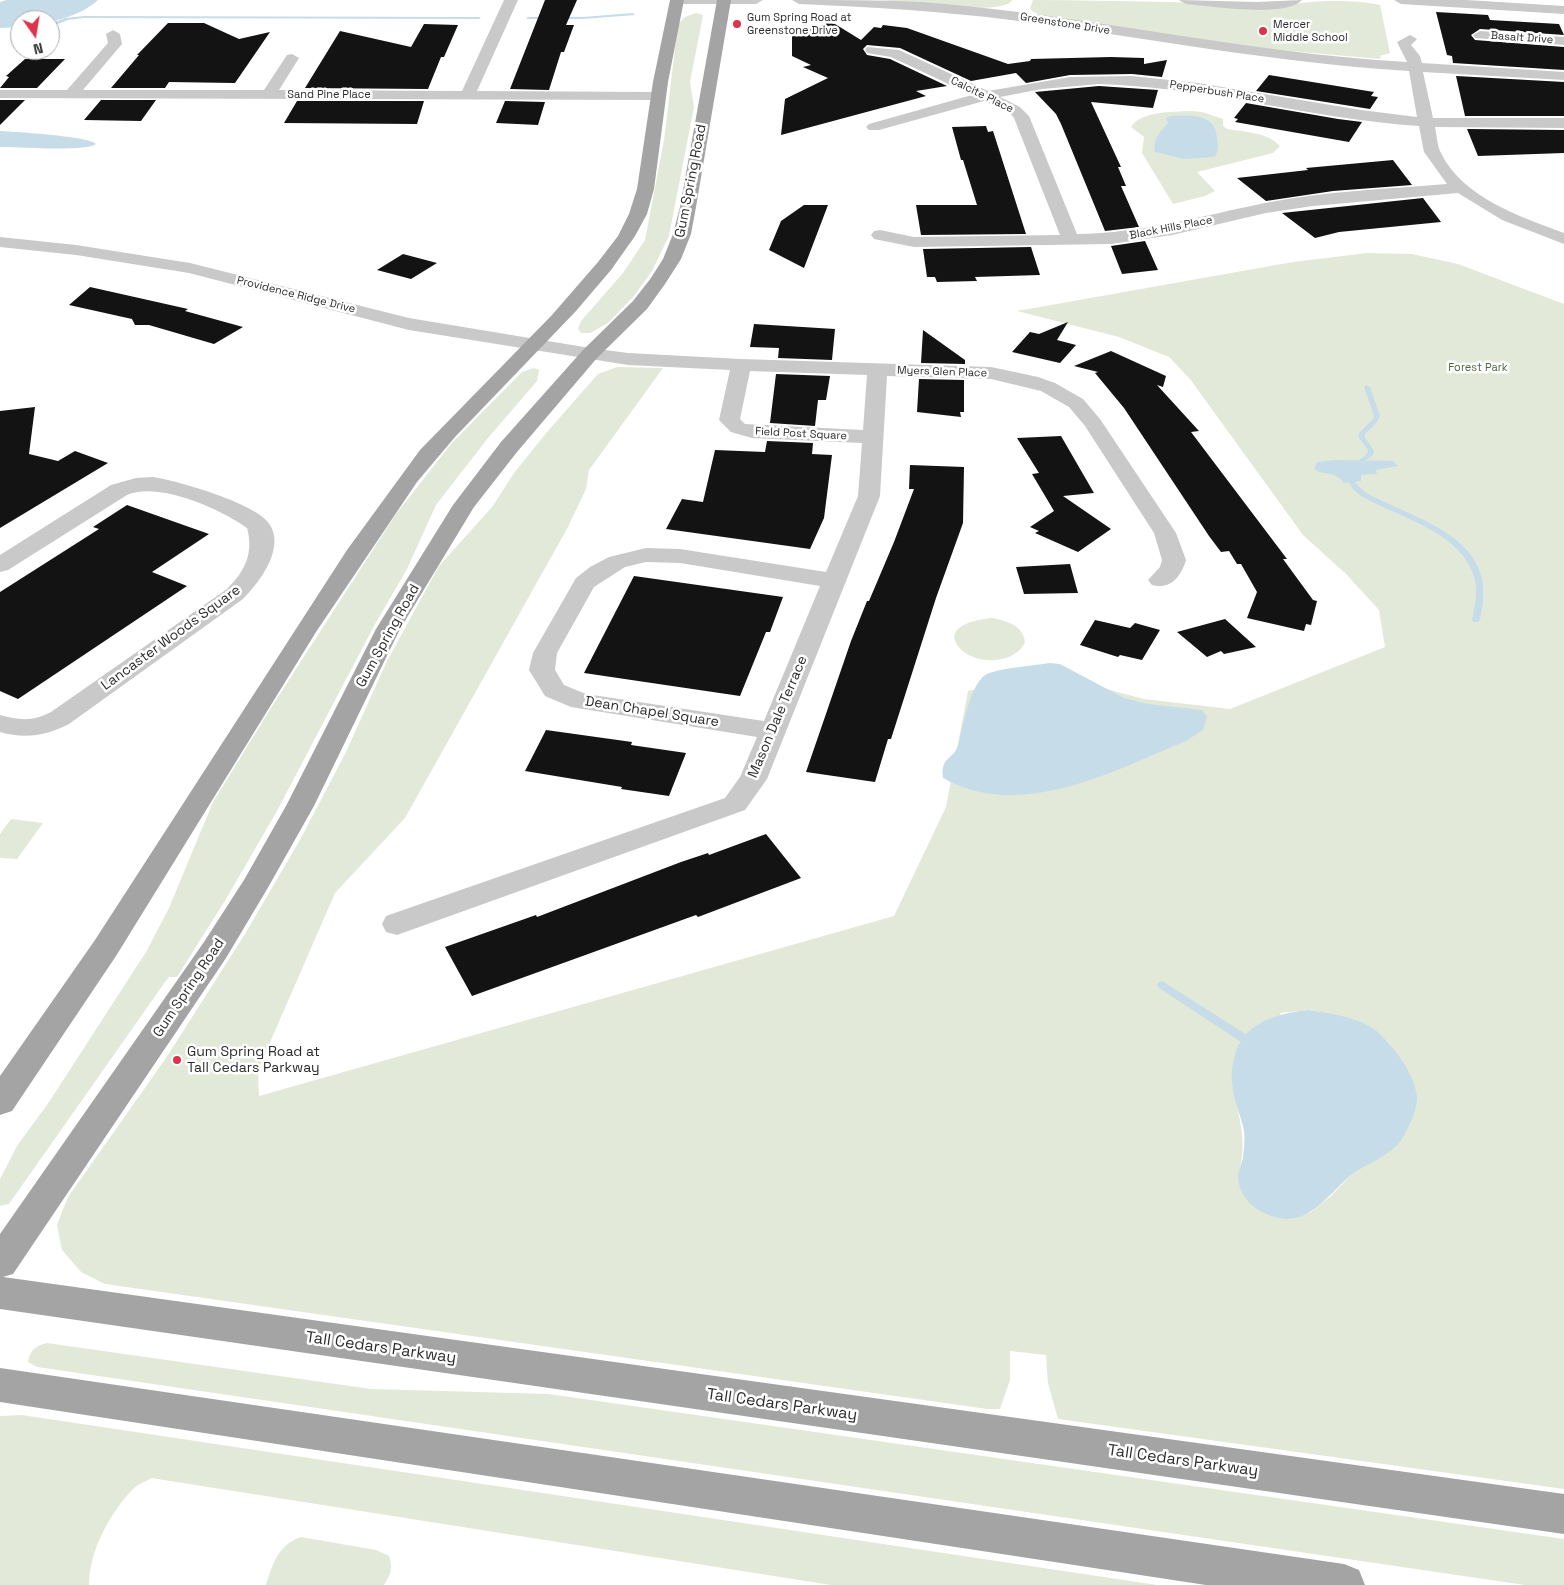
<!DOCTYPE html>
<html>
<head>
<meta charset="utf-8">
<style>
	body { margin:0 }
	#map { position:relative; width:1564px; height:1585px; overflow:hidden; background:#fff; font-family:"Space Grotesk",sans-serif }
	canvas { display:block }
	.north { position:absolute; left:10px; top:10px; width:50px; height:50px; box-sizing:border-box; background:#fff; border:1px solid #ababab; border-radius:50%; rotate:167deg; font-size:14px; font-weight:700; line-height:20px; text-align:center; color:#2c2c2c }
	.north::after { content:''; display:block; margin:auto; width:18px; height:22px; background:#dc3448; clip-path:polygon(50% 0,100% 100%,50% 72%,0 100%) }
</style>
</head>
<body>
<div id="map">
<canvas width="1564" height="1585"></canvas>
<div class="north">N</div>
</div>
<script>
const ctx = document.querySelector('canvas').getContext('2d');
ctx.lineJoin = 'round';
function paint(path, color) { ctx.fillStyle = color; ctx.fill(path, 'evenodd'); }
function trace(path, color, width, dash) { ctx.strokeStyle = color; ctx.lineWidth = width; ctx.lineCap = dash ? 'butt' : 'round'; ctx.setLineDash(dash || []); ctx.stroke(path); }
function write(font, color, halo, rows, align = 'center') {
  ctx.font = font + ' "Space Grotesk",sans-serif'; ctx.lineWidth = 5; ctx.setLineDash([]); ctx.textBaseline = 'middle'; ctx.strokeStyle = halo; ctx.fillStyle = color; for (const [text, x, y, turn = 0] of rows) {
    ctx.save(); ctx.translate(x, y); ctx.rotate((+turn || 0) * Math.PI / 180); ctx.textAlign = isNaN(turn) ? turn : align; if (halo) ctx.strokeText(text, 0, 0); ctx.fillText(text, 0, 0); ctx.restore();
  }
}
const green = new Path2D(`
	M881 0H1012C1004 17 903 1 881 0Z
	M1033 0C1121 0 1208 4 1295 4 1316 0 1359 0 1380 5L1390 53 1379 56 1381 57 1380 59 1267 49 1042 16 1032 11 1030 8Z
	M696 13 703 15 690 82 694 107 669 236 652 271 634 296 608 323 590 333H581L578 329 581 321 623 273 645 240 664 140 678 24 685 17Z
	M1190 111 1202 112 1223 119V126L1227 129C1245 132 1267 132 1280 146L1273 153 1197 172 1215 191 1205 196 1173 204 1142 153 1144 137 1131 127C1140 111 1173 112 1190 111Z
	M1367 253 1412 254 1458 264 1564 304V1489L1058 1419 1048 1383 1046 1355 1010 1351V1380L1000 1409H987L105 1284 81 1272 62 1250 57 1225 68 1197 166 1058 245 934 301 838 346 752 387 661 439 566 492 507 514 473 547 432 598 374 617 367 663 368 589 470 586 489 568 527 405 818 335 893 258 1070 259 1096 894 916 946 807 968 691 1045 673 1144 699 1230 709 1385 647 1379 610 1346 574 1303 535 1190 379 1169 357 1119 337 1017 311 1293 262ZM1308 1010C1340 1015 1384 1024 1399 1058 1403 1068 1400 1128 1400 1142L1351 1175 1331 1196 1311 1212 1292 1219 1238 1178C1248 1139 1240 1123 1232 1085L1281 1013Z
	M534 368 539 370 537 381 488 438 436 505 407 569 374 626 277 811 226 899 177 977H169L165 982 9 1204 0 1206V1179L17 1146 49 1102 146 952 169 908 213 802 274 703 396 514 451 444 516 378 522 372Z
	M992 618C1007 621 1023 625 1025 642 1016 665 972 666 958 646 943 625 980 619 992 618Z
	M11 819 43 823 17 859 0 858V834Z
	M47 1343 371 1389 549 1394 1564 1539V1585H1525L37 1367 28 1362C30 1350 35 1346 47 1343Z
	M22 1415 1157 1585H831L151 1478C145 1482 136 1485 131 1491 109 1515 89 1552 89 1585H0V1416Z
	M301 1537 376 1550 389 1556C393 1568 391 1574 384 1585H266C273 1563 278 1545 301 1537Z`);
const water = new Path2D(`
	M6 0H98C85 12 67 18 50 22V20H20V27L0 28V2Z
	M1170 116C1189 115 1216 113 1217 138 1218 145 1219 150 1215 157L1184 159 1155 152C1152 140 1161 131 1168 123L1166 118Z
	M0 131C16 132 89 136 96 144 86 152 17 147 0 147Z
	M1334 460 1393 461 1398 466 1376 470 1377 474 1361 475V481L1344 483C1333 469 1325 477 1314 469L1317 462Z
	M1050 663 1060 664 1124 698 1148 704 1202 710 1207 717 1203 730 1186 741C1113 771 1020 822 943 778 940 756 954 760 958 745 963 727 970 680 989 673 1008 667 1031 666 1050 663Z
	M1308 1010C1329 1013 1351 1016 1369 1026 1389 1037 1415 1074 1417 1096 1418 1109 1407 1132 1400 1142 1388 1157 1365 1164 1350 1176 1330 1193 1309 1225 1279 1218 1259 1214 1241 1201 1238 1179 1237 1173 1242 1164 1243 1157 1244 1150 1245 1139 1244 1131 1241 1115 1233 1100 1232 1083 1230 1031 1262 1015 1308 1010Z`);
const stream = new Path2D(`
	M633 13 635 15 583 19H528L526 18 528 17H583Z
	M84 16 479 17 481 18 479 19 84 18 68 20 50 27V24L65 18Z
	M1367 385 1370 387 1380 416 1377 422 1365 434V438L1374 450 1373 455 1355 469 1353 479C1361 492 1374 497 1387 503 1423 520 1477 538 1483 584 1484 596 1483 610 1479 622H1473L1472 620C1475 605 1479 589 1473 574 1459 531 1397 517 1361 496L1353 489 1347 479 1350 467 1367 454 1368 450 1359 438V433L1372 420 1374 416 1364 387Z
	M1162 981 1255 1040 1256 1043 1255 1046 1251 1047 1247 1046 1159 988 1157 985 1159 982Z`);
const building = new Path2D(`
	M545 0H577L566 25H574L564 52H561L549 90 510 89Z
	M1436 12 1488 15 1490 20 1559 24 1564 35 1480 29 1471 35 1475 40 1564 47V70L1453 63 1452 56 1447 55Z
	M168 23H204L239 39 270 32 235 83 169 82 165 88H111L139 55H137Z
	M827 23 835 24 861 40 874 27 881 28 883 25 907 28 1008 64 1030 61 1031 59 1111 57 1144 58V64L1167 60 1162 77 1132 74 1070 75 1026 83 1016 73 971 81 900 48 867 45 863 49 867 55 890 59 947 86 916 91 926 96 781 135 785 99 828 78 803 67 811 65 792 56V32L816 28Z
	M424 24 458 25 444 57H441L428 89 305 88 340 31 411 47Z
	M25 59H65L37 88H0L9 77 6 76Z
	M1269 75 1374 92 1371 96 1378 97 1370 109 1256 91Z
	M1456 76 1564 82V116H1465Z
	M1099 86 1158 90 1153 108 1091 102 1121 167H1118L1126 186H1121L1139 227 1105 231 1061 124 1056 114 1035 92Z
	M0 100H25L0 125Z
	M101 100H156L141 121 84 120Z
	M297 101H424L417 124 284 123Z
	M505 101 545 102 538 125 496 123Z
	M1246 103 1338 119 1362 122 1349 142 1235 122 1238 119 1234 118Z
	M986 126 988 132 993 131 1026 234 921 235 916 205H977L963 160H961L952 127Z
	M1467 129 1564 130V153L1478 156Z
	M1393 160 1412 185 1333 191 1266 201 1237 178 1308 170 1306 168Z
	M1423 198 1441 222 1339 232 1315 238 1282 213Z
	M804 205H828L804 268 769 250 781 221Z
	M1145 241 1158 270 1122 274 1111 246Z
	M1031 247 1040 275 975 277 977 281 937 282 935 277H927L923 249Z
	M403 254 437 263 411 279 377 270Z
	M90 287 188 309 185 311 243 327 214 344 149 325H135L132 319 69 305Z
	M1068 322 1057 340 1076 345 1060 363 1012 352 1030 332 1039 334Z
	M754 324 835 329 832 360 778 358 779 348 750 347Z
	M923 330 965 360V364L921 363Z
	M1111 351 1166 376 1163 387 1157 385 1199 431 1191 432 1287 559H1283L1313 600 1317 601 1311 625 1306 624 1304 631 1247 618 1257 592 1241 564H1237L1229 551 1221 552 1209 536 1124 408 1095 373 1098 372 1074 366Z
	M776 374 830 376 826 400H818L815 426 770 423Z
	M919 379 964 380V412H960L961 417 917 412Z
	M35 407 29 454 58 461 75 451 108 463 0 528V411Z
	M1061 436 1094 493 1063 496 1111 529 1078 552 1035 533 1039 531 1030 527 1054 511 1032 474 1039 473 1017 438Z
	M767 441 813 443 812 454 832 455 824 518 810 549 666 529 682 499 703 502 715 450 765 452Z
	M910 465 964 467 963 523 936 598 891 739H888L875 782 806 772 851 641 867 601H869L894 542 914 489H909Z
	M127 505 209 534 152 572 187 586 18 699 0 691V592L99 529 93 527Z
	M1070 564 1078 593 1024 594 1016 567Z
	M634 576 783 597 770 632H766L740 696 584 673Z
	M1225 619 1256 647 1224 654 1221 651 1207 657 1177 632Z
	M1095 620 1130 628 1135 623 1160 630 1142 660 1120 655 1118 657 1080 645Z
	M546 730 632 742 631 745 686 753 669 796 621 789 622 787 525 771Z
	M766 834 801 878 698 917 696 915 472 996 445 947 536 915 537 917 681 862 708 853 709 855Z`);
const minor = new Path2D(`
	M504 0H518L477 91 658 92 665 96 658 100 0 98V90H67L108 43 106 34 113 30 120 34 122 44 83 90H264L287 55 292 54 299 58 279 90 462 91Z
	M670 0H763L756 4H677Z
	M792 0C835 0 879 0 921 2 1084 14 1244 53 1407 62L1397 42 1410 35 1417 39 1411 45 1420 56 1422 63 1564 72V80L1423 72 1433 118H1564V128L1435 127C1437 136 1437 146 1441 153 1463 198 1521 217 1564 233V244L1502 220 1458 193 1313 206 1266 213 1172 235 1111 244 914 247 874 239 871 235 874 231 880 230 914 237 1060 235 1014 118 1010 113 984 101 879 130H869L866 127 869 124 972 95 891 57 867 53 865 50 867 47 899 50 988 91 1070 77 1132 76 1198 83 1361 110 1417 117 1409 71C1275 63 1143 37 1011 20 940 11 870 7 799 4ZM1099 84C1208 87 1311 119 1419 126L1424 152 1447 184C1387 189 1325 191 1265 203 1202 216 1142 233 1077 234L1029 116 1020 107 1000 97 1042 89Z
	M1179 0 1257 2 1302 0C1287 18 1209 6 1186 4Z
	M1394 0H1466L1564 6V14L1401 4Z
	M1480 31 1564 37V45L1475 38 1473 35Z
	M0 237 76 245 190 263 409 318 590 348 628 353 741 359 991 367 1038 377 1055 383 1083 399 1100 419 1176 533 1186 560C1181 577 1170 590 1152 585L1148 580 1160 567 1162 560 1154 533 1085 426 1069 407 1041 391 991 379 887 376 880 496 767 779 745 810 397 935 386 932 382 924 386 916 725 798 740 777 757 737 571 707 545 696 529 670 533 653 576 578 590 567 609 557 646 548 680 549 826 572 858 496 862 443 752 438 731 432 719 420 730 370 628 365 409 330 189 273 76 255 0 247ZM750 371 867 375 863 430 745 424 740 419ZM646 562 680 563 820 586 764 721 586 694 564 685 555 670 557 653 594 587 625 567Z
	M153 477C179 481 250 502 267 521 288 545 260 582 243 599L69 724C46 736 25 739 0 732V715C19 720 32 722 51 712L227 589C245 571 254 553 247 528 221 509 158 481 127 495L8 570 0 572V555L111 485 136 478Z`);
const major = new Path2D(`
	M670 0H684L668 82 654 189 647 214 635 236 611 270 576 311 455 437 417 482 316 632 116 956 12 1111 0 1115V1076L95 940 347 550 420 450 552 315 598 262 618 236 629 214 637 189 653 82Z
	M717 0H731L696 207 691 234 681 259 665 284 647 309 597 358 517 452 474 507 400 629 314 806 266 891 226 958 13 1274 3 1277 1564 1494V1534L0 1309V1234L204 942 244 880 286 806 376 629 453 505 501 442 583 350 633 301 651 278 663 259 673 234 680 207Z
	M0 1368 1344 1564 1359 1570 1365 1585H1206L0 1402Z`);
const markers = [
	[737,24,5,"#dc3448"],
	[1263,31,5,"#dc3448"],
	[177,1060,5,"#dc3448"]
];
const farPoinames = [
	["Gum Spring Road at",747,18],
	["Greenstone Drive",747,31],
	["Mercer",1273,25],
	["Middle School",1273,38]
];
const farStreetnames = [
	["Greenstone Drive",1065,24,9],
	["Basalt Drive",1522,38,4],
	["Pepperbush Place",1217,92,9],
	["Sand Pine Place",329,95],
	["Calcite Place",982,95,26],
	["Black Hills Place",1171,228,-11],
	["Providence Ridge Drive",296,295,14],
	["Myers Glen Place",942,372,2],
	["Field Post Square",801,434,3]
];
const farParknames = [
	["Forest Park",1478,368]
];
const streetNames = [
	["Gum Spring Road",691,181,-79],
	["Gum Spring Road",388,636,-61],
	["Lancaster Woods Square",171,638,-36],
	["Dean Chapel Square",652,712,9],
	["Mason Dale Terrace",778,717,-67],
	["Gum Spring Road",189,988,-56]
];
const poiNames = [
	["Gum Spring Road at",187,1052],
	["Tall Cedars Parkway",187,1068]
];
const nearStreetnames = [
	["Tall Cedars Parkway",381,1348,8],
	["Tall Cedars Parkway",782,1405,8],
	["Tall Cedars Parkway",1183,1461,8]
];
paint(green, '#e3e9d9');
paint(water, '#c6dde9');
paint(stream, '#c6dde9');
paint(building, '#131313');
paint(minor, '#c9c9c9');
paint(major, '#a4a4a4');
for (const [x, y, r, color] of markers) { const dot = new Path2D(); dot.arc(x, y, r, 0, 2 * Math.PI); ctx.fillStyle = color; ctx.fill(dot); trace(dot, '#fff', 2); }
write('11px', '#2c2c2c', '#fff', farPoinames, 'left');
write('11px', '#2c2c2c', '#fff', farStreetnames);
write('11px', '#51653c', '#fff', farParknames);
write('14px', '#2c2c2c', '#fff', streetNames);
write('14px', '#2c2c2c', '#fff', poiNames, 'left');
write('16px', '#2c2c2c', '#fff', nearStreetnames);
</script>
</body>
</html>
